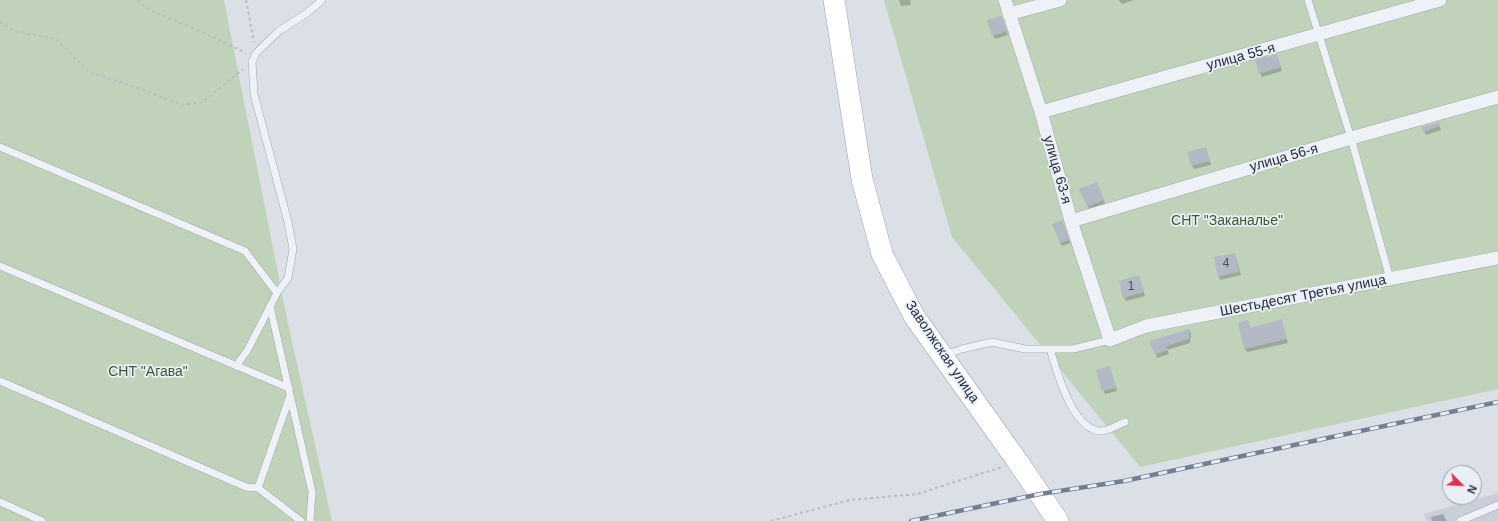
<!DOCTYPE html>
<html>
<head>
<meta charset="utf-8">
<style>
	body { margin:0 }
	#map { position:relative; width:1498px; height:521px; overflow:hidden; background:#dbe0e7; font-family:Arial,sans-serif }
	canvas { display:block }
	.north { position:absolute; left:1442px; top:465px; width:40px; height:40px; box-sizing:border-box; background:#eaeff5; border:1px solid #9ba2ac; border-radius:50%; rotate:114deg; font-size:11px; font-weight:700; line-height:16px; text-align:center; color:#242e3e }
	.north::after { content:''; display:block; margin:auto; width:14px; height:18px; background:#da3250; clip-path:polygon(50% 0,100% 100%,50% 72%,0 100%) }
</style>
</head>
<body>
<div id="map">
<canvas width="1498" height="521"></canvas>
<div class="north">N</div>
</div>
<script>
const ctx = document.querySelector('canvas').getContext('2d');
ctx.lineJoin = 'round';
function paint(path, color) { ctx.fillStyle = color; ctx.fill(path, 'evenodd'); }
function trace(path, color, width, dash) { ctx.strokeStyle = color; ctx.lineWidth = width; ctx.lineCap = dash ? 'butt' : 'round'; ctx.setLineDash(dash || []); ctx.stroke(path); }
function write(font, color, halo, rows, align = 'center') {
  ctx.font = font + ' Arial,sans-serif'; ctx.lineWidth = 3.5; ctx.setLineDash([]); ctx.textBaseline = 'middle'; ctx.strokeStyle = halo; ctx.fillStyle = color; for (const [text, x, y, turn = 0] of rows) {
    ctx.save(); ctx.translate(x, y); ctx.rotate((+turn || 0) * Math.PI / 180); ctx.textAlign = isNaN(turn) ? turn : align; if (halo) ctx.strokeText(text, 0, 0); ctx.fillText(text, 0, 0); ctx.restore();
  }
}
const built = new Path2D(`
	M1498 493V521H1426L1424 514Z`);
const green = new Path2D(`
	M0 0H224L287 319 332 521H0Z
	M884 0H1498V389L1140 467 952 237Z`);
const shadow = new Path2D(`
	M899 0H910L911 5 901 6Z
	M1119 0H1134L1122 4Z
	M1003 21 1008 35 995 39 993 35Z
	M1278 59 1282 71 1262 77 1260 73Z
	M1438 123 1441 130 1426 135 1424 131Z
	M1206 148 1211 165 1194 169 1192 166Z
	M1098 186 1105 203 1089 210 1088 206Z
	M1062 221 1070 243 1062 246 1053 225Z
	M1235 254 1241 275 1220 280 1219 276Z
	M1139 276 1145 296 1126 301 1124 298Z
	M1248 321 1251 329 1281 321 1288 343 1247 352 1245 349Z
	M1189 330 1191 334 1190 343 1167 350 1169 354 1157 358 1151 341Z
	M1110 367 1117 391 1105 394 1097 370Z
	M1443 514 1447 521H1432L1431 517Z`);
const building = new Path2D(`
	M1001 16 1007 31 992 36 987 20Z
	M1277 54 1281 67 1259 74 1255 60Z
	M1439 122 1440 126 1423 132 1422 127Z
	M1206 147 1210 161 1191 166 1187 152Z
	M1097 182 1104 200 1087 207 1079 189Z
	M1062 220 1069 240 1060 243 1052 224Z
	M1235 253 1239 272 1218 277 1214 257Z
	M1139 275 1144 292 1123 298 1119 281Z
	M1282 319 1287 339 1244 349 1238 323 1248 320 1250 328Z
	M1190 329 1189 339 1166 346 1168 350 1155 355 1149 341Z
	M1110 366 1116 388 1102 391 1096 370Z`);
const path = new Path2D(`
	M138 0 146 8 200 31 246 53
	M246 0 254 42
	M0 22 15 31 56 39 89 72 138 88 182 105 203 102 243 69
	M771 521 850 500 917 494 1002 467`);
const service = new Path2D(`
	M1308 0 1351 138 1390 279
	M0 147 245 251 277 293
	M0 266 289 388
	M270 306 312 492 310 521
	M1050 349C1057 371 1072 431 1102 431 1108 431 1118 425 1125 422
	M944 355 962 349 992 342 1025 349H1073L1110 340
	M236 366 247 351 277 293 288 278 293 249 288 222 254 94 252 62 256 53 279 31 307 13 322 0
	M0 381 246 487 258 488 301 521
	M258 488 290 396
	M0 502 42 521
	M1460 521 1498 505`);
const minor = new Path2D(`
	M1005 0 1041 112 1071 221 1110 340 1146 326 1498 258
	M1009 14 1060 0
	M1041 112 1440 0
	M1071 221 1351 138 1498 97`);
const primary = new Path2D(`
	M834 0 862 179 882 254 914 316 1018 462 1058 521`);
const rail = new Path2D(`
	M911 521 1040 494 1124 481 1498 402`);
const numberNames = [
	["4",1226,264],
	["1",1131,287]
];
const streetNames = [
	["улица 55-я",1241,57,-15],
	["улица 56-я",1284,158,-16],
	["улица 63-я",1057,170,74],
	["Шестьдесят Третья улица",1303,296,-11],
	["Заволжская улица",942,352,56]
];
const parkNames = [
	["СНТ \"Заканалье\"",1227,221],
	["СНТ \"Агава\"",148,372]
];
paint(built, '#c9cfd9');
paint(green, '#c1d2bb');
paint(shadow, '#0003');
paint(building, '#b2b9c4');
trace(service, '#a0a7b1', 8);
trace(minor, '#a0a7b1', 14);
trace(primary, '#99a4b4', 22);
trace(path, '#b9bec5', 2, [3, 3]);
trace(service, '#eef1f5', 7);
trace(minor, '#eef1f5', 13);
trace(primary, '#fff', 21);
trace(rail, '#737f92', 4.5);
trace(rail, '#eaeff5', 3, [9]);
write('12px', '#485160', null, numberNames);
write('14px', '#242e3e', '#eaeff5', streetNames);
write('14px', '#395b30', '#eaeff5', parkNames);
</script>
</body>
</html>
